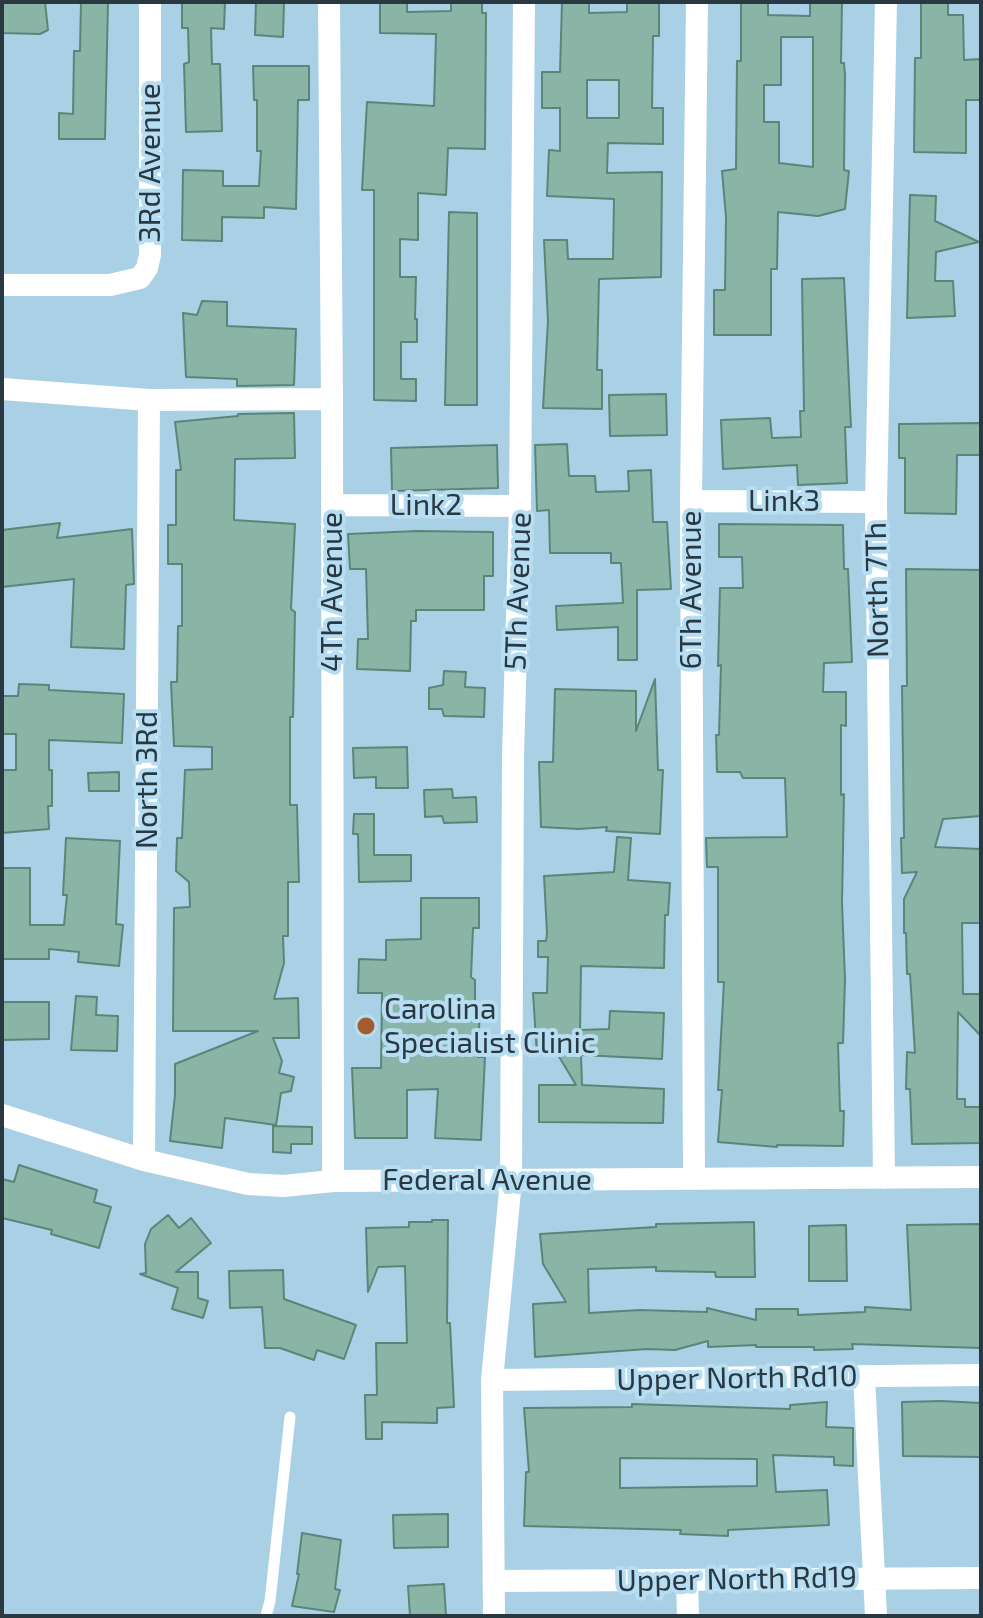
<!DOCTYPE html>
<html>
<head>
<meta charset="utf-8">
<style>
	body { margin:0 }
	#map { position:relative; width:983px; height:1618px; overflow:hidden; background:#aad0e6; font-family:"Exo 2",sans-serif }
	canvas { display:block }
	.frame { position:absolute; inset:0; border:4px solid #293841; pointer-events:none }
</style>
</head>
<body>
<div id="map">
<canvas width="983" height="1618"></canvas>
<div class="frame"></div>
</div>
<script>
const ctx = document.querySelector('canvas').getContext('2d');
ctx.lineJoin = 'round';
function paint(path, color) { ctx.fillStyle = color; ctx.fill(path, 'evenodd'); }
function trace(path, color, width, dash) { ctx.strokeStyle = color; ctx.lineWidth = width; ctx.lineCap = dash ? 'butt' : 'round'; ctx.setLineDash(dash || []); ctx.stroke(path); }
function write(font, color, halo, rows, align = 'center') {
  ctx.font = font + ' "Exo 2",sans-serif'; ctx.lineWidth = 8; ctx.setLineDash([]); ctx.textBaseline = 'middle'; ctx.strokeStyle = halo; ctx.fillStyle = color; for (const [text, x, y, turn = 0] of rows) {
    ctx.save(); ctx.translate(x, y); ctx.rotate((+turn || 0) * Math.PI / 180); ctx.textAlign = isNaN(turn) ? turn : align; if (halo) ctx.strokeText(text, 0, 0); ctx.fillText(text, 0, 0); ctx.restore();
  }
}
const building = new Path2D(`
	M3 2H45L48 30 40 34 2 33Z
	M81 2H108L105 139H59V113L73 114 74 51H80Z
	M182 2H225L224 29 211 28 212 64H220L222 131 186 132 184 64 189 62 188 28H182Z
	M256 2H284L283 37 255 35Z
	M380 2H407V12L451 11V2H482V13H486L485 149 448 148 446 195 418 193V240L400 239V277H416L415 319H417V342H401V379H416V401L374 400V190H362L367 102 434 106 436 34 380 33Z
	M562 2H589V13L627 12V2H659V36H653L652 108H663V144L608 143 607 173 662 172 661 277 599 279 597 370H602V409L543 408 548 321 544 240H567L568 259H613L614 199 547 196 549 150 560 151V108H542V72H560ZM587 80H619V118H587Z
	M741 2H768V15L810 16V2H842L841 63H844L845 75 844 170 849 171 845 209 818 216 778 212 777 269H771V335H714V290H725L726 217 722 171 736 169 737 61H741ZM781 37H813V167L779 163V122H764V85H781Z
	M921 2H948V15H963L964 60 981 59V100H966V153L914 152 915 58H921Z
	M253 66H309V100H298L296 209 264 207V218L222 217V241L182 240 183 170 223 171V186H259L261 151H257V100H254Z
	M910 195 936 196 935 221 979 242 936 252 935 281H953L955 316 907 318Z
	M449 212 477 213V405H445Z
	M844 278 851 427H845L847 483 798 485 797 465 723 469 721 420 770 418 772 438 801 437 800 411H804L802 279Z
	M202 301 227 302V326L296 329 294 385 237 386V379L186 377 183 313 197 315Z
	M666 394 667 435 610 436 609 395Z
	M294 413 295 458 235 459 234 520 295 524 291 609 295 612 293 717H290V805H297L299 882H288V936H283L284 963 274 999 298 998 299 1038H273L282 1061 279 1073 294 1077 291 1091 281 1093 276 1125 225 1118 222 1148 170 1141 175 1095V1064L258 1031H173L174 908 190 907 189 882 176 871 177 838H182L185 770 212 769V747L174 746 171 682H177L178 626H182V564H168V525H176V470H181L175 422 238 416V414Z
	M981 423V455H957L956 514 905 513V458H899V424Z
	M567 444 569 476H595L596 492 629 491 628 471 651 470 653 522H667L671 589 637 590V660H618V627L557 630 556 606 623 603 621 563H611V553H550L549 510 537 511 535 445Z
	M497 445 498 488 392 491 391 448Z
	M60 523 57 538 132 529 134 584 126 585 124 649 71 647 74 579 2 587V530Z
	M719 524 843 525 844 569H848L852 662 824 663 823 692H846V726L841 725V795L844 794 842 903 845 979 843 1043H838L840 1111H844L843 1146 777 1145V1147L718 1142 722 1090H718L724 982H718V867H707L706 838 787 837 785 778H743L740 772H717L716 735H719L721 665 718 666 720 588H743L742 557H719Z
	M417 531 493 532V576H484V610H416V621H411L410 671 357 669 358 639H368L366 569H350L348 534Z
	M906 569 981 570V816L943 819 935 847 981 849V923H962L963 994H981V1036L958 1012 957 1099H965V1107H981V1143L912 1144 910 1089H906L907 1052 915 1053 910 974H907L906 933H904V899L917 872 902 873 901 838H904L902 686H907Z
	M444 671 466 672 465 687 485 688 484 717 444 716 442 709H429V688L443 685Z
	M655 679 658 770H663L660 834 606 831 607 827 579 829 541 827 539 762H553L555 689 636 691V731Z
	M19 684 49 685V690L124 694 122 743 49 740V770H52V806H48L49 829 2 833V770H16V734H2V696H18Z
	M407 747 408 788H376V777L354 778 353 748Z
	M119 772V791H89L88 773Z
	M452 789 453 798 476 797 477 822 444 823 442 816 425 817 424 790Z
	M354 814H374V855H411V881L359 882 358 834H353Z
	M617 837 631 838 628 880 670 883 668 915H665L664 968 581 966 580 1030 609 1029 610 1011 664 1013 662 1059 581 1055 582 1085 664 1089 663 1123 539 1122V1085H576L558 1055H537L533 993H547L548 957H538V941H546L547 933 544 876 614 872Z
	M66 838 120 841 116 924 123 925 119 966 78 962 79 952 49 949V959H2V868H30V925H64L67 895H63Z
	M421 898H479V928H473L471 977 475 980V1003H480L478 1057H485L481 1140 435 1138 438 1089 407 1090V1138H355L352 1068H381L382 993H358L359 959 386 960V940L421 939Z
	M76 996 97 997 96 1015 118 1016 117 1051 71 1050Z
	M2 1002H49V1039L2 1040Z
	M273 1126 312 1127V1144H291V1153L273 1152Z
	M19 1165 97 1190 94 1202 111 1207 99 1248 51 1234 52 1230 2 1218V1179L14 1182Z
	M168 1215 179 1228 191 1218 211 1243 176 1272H198V1298L208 1301 203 1318 172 1309 178 1288 140 1274 146 1273 145 1244 151 1229Z
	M432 1220H448L447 1323H450L454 1407 437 1408V1423L382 1422V1439H366L365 1395H377L376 1343H407L405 1266 378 1267 368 1292 366 1228 409 1227V1222H432Z
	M754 1222 755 1277H716L715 1272 656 1271V1267L588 1269 589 1313 640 1310 707 1312V1308L756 1320V1309H798V1315L865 1312V1307L911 1310 907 1225 981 1224V1348L852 1344 853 1349 814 1350V1347H756V1345L708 1347V1341L675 1350 647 1349 535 1357 533 1304 566 1302 543 1264 540 1234 656 1227V1224Z
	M846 1225 847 1281H809V1226Z
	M283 1270 284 1299 356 1325 344 1359 317 1350 314 1360 280 1348H265L262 1307 230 1308 229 1271Z
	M941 1401 981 1403V1457L903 1456 902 1402Z
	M827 1402 826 1427 853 1428V1466L834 1465V1457L773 1455 776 1492 827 1490 829 1525 728 1530V1536L680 1534 681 1530 524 1526 526 1472H529L524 1408 632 1407V1404L790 1409V1405ZM620 1458 757 1459V1486L620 1488Z
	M448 1514V1547L394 1548 393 1515Z
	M302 1533 341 1540 335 1589 340 1590 334 1612 292 1606 299 1574H297Z
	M444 1584 446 1616H410L408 1586Z`);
const service = new Path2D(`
	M266 1616 270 1601 290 1417`);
const minor = new Path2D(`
	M329 2 332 399 333 1181
	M2 285H110L140 278 147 268 150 255V2
	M2 389 149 400 332 399
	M691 501 876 502
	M332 505 520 506
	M2 1115 144 1160 248 1184 283 1186 333 1181 981 1177
	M144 1160 149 400
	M694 1178 691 501 697 2
	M884 1178 876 502 886 2
	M864 1376 876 1616
	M492 1380 981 1375
	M687 1580 688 1616
	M494 1581 981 1578
	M494 1616 492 1380 511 1180 513 756 520 506 524 2`);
const markers = [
	[366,1026,10,"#a15d2d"]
];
const streetNames = [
	["3Rd Avenue",150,163,-90],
	["Link3",784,501],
	["Link2",426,505],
	["6Th Avenue",691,590,-90],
	["North 7Th",877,590,-91],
	["5Th Avenue",518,591,-88],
	["4Th Avenue",332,592,-90],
	["North 3Rd",147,780,-90],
	["Federal Avenue",487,1180],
	["Upper North Rd10",737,1378,-1],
	["Upper North Rd19",737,1579,-1]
];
const poiNames = [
	["Carolina",384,1009],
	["Specialist Clinic",384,1043]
];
paint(building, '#89b4a6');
trace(building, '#5b8578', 2);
trace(service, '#fff', 11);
trace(minor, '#fff', 22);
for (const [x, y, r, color] of markers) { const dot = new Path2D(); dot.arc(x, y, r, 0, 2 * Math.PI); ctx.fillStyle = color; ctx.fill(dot); trace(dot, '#b7ddf3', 3); }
write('30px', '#293841', '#b7ddf3', streetNames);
write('30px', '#293841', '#b7ddf3', poiNames, 'left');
</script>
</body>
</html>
